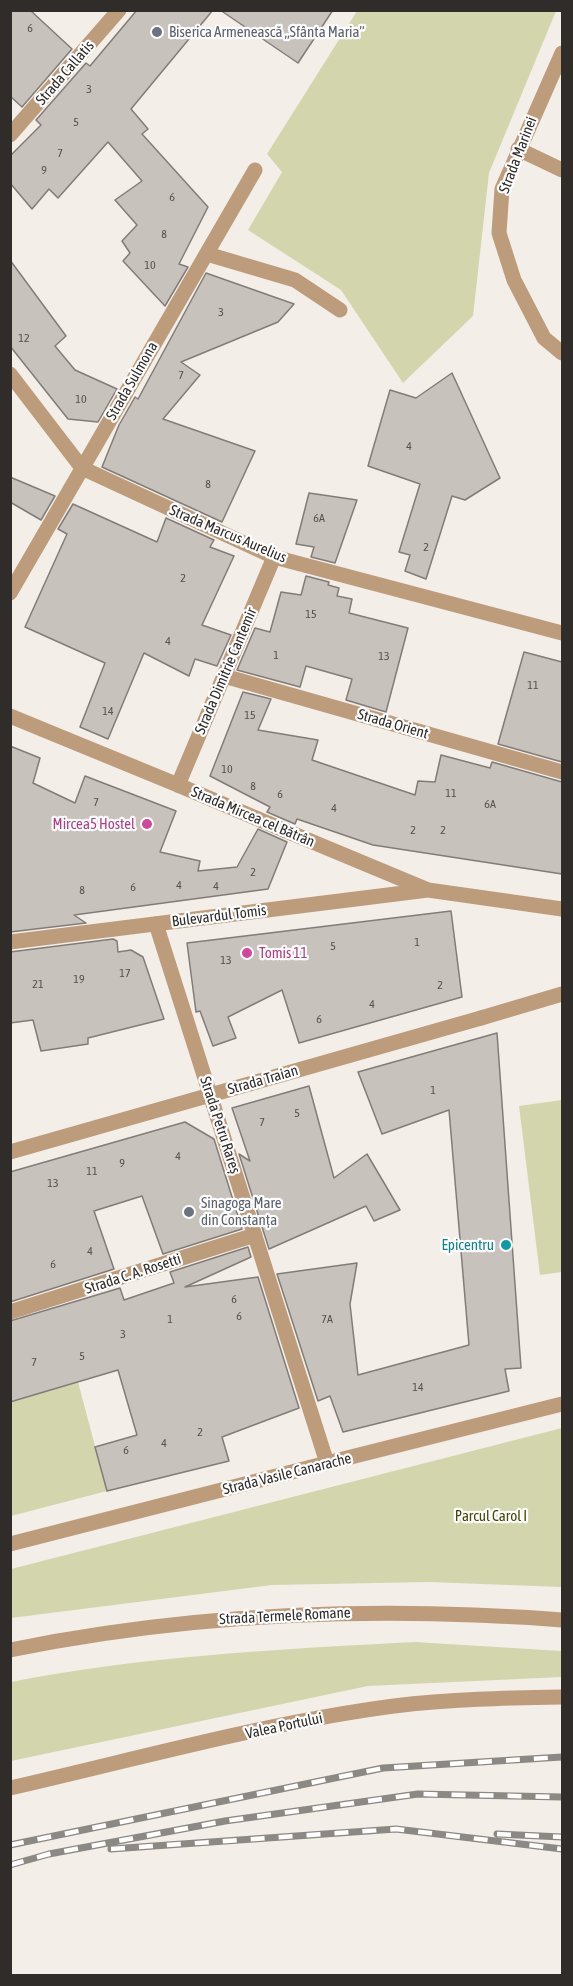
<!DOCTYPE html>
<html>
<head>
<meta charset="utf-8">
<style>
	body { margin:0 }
	#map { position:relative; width:573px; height:1986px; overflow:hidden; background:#f4eee9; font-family:"Asap Condensed",sans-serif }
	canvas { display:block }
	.frame { position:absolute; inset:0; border:12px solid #2f2c2a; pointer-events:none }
</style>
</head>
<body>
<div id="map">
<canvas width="573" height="1986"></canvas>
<div class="frame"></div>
</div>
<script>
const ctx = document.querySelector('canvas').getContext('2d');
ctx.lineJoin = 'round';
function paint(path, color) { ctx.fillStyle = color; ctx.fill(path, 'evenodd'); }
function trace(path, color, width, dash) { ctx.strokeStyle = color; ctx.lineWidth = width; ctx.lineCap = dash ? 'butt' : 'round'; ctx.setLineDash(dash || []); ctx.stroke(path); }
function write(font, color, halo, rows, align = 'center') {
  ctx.font = font + ' "Asap Condensed",sans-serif'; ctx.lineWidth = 4.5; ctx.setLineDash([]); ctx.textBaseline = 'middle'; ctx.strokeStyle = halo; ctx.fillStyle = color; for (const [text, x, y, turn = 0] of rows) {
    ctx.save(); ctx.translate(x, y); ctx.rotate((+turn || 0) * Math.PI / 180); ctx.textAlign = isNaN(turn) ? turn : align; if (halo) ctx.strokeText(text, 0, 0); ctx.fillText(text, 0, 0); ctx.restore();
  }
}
const green = new Path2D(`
	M357 11H556L489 173 473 316 403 383 341 290 248 230 282 172 267 154Z
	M562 1100V1272L540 1275 519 1106Z
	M78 1382 107 1491 11 1516V1402Z
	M562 1428V1587L429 1582 272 1585 11 1618V1569Z
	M415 1642 562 1651V1677L368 1686 11 1761V1682C143 1656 280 1649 415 1642Z`);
const building = new Path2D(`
	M10 10H30L72 49 22 107 10 96Z
	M137 10H213L131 109 148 129 142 134 208 207 179 264 188 267 165 306 123 261 130 253 122 241 137 225 115 200 142 181 108 142 58 198 49 189 32 209 10 183V156L41 125 36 120 86 63 90 66Z
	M220 10H333L298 63Z
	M10 260 66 336 55 346 75 370 117 389 98 422 68 419 10 346Z
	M206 273 294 304 278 322 181 362 200 375 163 419 255 451 222 522 102 467 119 425 135 397 138 399Z
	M452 373 500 478 465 500 452 496 426 579 405 571 410 555 399 552 420 484 368 466 390 390 416 398Z
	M10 477 55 496 41 520 10 502Z
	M309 493 357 500 335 563 311 557 314 547 296 544Z
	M73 504 157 542 166 518 214 540 210 547 234 556 202 625 231 635 217 666 195 659 189 676 144 653 108 739 80 727 105 663 25 627 67 534 58 529Z
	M306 576 329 582 328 585 339 588 337 596 352 599 349 613 408 628 386 712 346 700 352 679 306 666 300 687 237 670 255 628 270 632 281 592 301 595Z
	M524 652 562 662V762L498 744Z
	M243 692 271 699 258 730 318 740 312 760 415 795 418 781 435 782 441 755 490 768 492 762 562 782V874L373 845 297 819 295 824 267 812 270 807 210 776Z
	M10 746 40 758 33 783 75 803 85 776 176 811 160 852 200 861 198 871 237 867 258 829 287 842 268 889 74 915 86 923 10 932Z
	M451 911 462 997 299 1043 282 990 228 1017 236 1038 213 1046 200 1011 196 1012 187 943Z
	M113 939 117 941 118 952 131 950 143 957 164 1019 88 1038V1044L41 1051 33 1020 10 1023V952Z
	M497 1033 521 1368 505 1369 509 1391 343 1432 330 1396 318 1401 277 1274 357 1263 350 1304 358 1375 469 1345 449 1110 382 1134 358 1072Z
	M309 1086 334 1178 367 1154 400 1210 374 1221 366 1206 269 1249 239 1154 250 1161 232 1108Z
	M185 1122 214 1139 242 1229 163 1254 142 1196 94 1211 114 1269 10 1302V1172Z
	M248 1247 251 1257 185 1287 258 1277 299 1408 222 1437 229 1461 107 1491 95 1447 137 1435 118 1370 10 1402V1321L120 1288 124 1300 174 1283 170 1272Z`);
const pedestrian = new Path2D(`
	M518 149 562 170
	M284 830 428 890 562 909
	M10 942 428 890
	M481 1018 562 994
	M327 1463 562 1404`);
const minor = new Path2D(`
	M562 53 502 189 499 233 514 280 544 338 562 353
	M10 135 119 10
	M207 254 295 280 340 310
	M10 374 82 468 274 557 562 633
	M274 557 178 785 284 830
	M10 593 255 170
	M224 676 562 772
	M10 1152 481 1018
	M10 1312 255 1235
	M10 1544 327 1463 156 924`);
const tertiary = new Path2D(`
	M10 716 178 785
	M10 1650C192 1613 378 1606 562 1620
	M10 1788C137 1759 265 1723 394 1706 450 1699 506 1698 562 1697`);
const rail = new Path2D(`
	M497 1834 562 1837
	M10 1845 383 1768 562 1757
	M111 1849 396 1829 562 1849
	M10 1865 49 1854 225 1821 418 1794 562 1797`);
const markers = [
	[157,32,6,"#6b7280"],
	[147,824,6,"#d1479c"],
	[247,953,6,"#d1479c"],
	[189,1212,6,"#6b7280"],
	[506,1245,6,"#0f9aa8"]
];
const numberNames = [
	["6",30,28],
	["3",89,89],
	["5",76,122],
	["7",60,153],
	["9",44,170],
	["6",172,197],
	["8",164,234],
	["10",150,265],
	["3",221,312],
	["12",24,338],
	["7",181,375],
	["10",81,399],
	["4",409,446],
	["8",208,484],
	["6A",319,518],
	["2",426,547],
	["2",183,578],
	["15",311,614],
	["4",168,641],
	["1",276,655],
	["13",384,656],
	["11",533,685],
	["14",108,711],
	["15",250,715],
	["10",227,769],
	["8",253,786],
	["11",451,793],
	["6",280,794],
	["7",96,802],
	["6A",490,804],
	["4",334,808],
	["2",413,830],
	["2",443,830],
	["2",253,872],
	["4",179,885],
	["4",216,886],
	["6",133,887],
	["8",82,890],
	["1",417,942],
	["5",333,946],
	["13",226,960],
	["17",125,973],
	["19",79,979],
	["21",38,984],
	["2",440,985],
	["4",372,1004],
	["6",319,1019],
	["1",433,1090],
	["5",297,1113],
	["7",262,1122],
	["4",178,1156],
	["9",122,1163],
	["11",92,1171],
	["13",53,1183],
	["4",90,1251],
	["6",53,1264],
	["6",234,1299],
	["6",239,1316],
	["1",170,1319],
	["7A",327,1319],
	["3",123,1334],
	["5",82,1356],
	["7",34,1362],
	["14",418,1387],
	["2",200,1432],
	["4",164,1443],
	["6",126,1450]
];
const worshipNames = [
	["Biserica Armenească „Sfânta Maria”",169,32],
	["Sinagoga Mare",201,1203],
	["din Constanța",201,1220]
];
const streetNames = [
	["Strada Callatis",65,73,-49],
	["Strada Marinei",518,155,-69],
	["Strada Sulmona",132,381,-60],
	["Strada Marcus Aurelius",228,534,23],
	["Strada Dimitrie Cantemir",226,671,-67],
	["Strada Orient",393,724,16],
	["Strada Mircea cel Bătrân",253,817,23],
	["Bulevardul Tomis",219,916,-7],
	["Strada Traian",263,1080,-16],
	["Strada Petru Rareș",220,1125,72],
	["Strada C. A. Rosetti",133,1274,-18],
	["Strada Vasile Canarache",287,1474,-14],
	["Strada Termele Romane",285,1616,-3],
	["Valea Portului",284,1726,-12]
];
const hotelNames = [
	["Mircea5 Hostel",135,824],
	["Tomis 11",259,953,"left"]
];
const cultureNames = [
	["Epicentru",494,1245]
];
const parkNames = [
	["Parcul Carol I",491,1516]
];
paint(green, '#d3d6ad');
paint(building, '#c8c2bd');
trace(building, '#827c78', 1.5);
trace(pedestrian, '#bc9c7b', 15);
trace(minor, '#bc9c7b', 15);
trace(tertiary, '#bc9c7b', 15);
trace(rail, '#8c8884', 7);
trace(rail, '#fff', 4.5, [14]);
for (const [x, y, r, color] of markers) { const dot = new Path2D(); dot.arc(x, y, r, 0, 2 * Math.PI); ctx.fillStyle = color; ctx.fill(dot); trace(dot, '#fff', 2); }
write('12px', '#55524f', null, numberNames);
write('15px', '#5b616d', '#fff', worshipNames, 'left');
write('15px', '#2f2c2a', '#fff', streetNames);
write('15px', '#b23c85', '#fff', hotelNames, 'right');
write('15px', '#0d838f', '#fff', cultureNames, 'right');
write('15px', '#454704', '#fff', parkNames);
</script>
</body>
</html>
